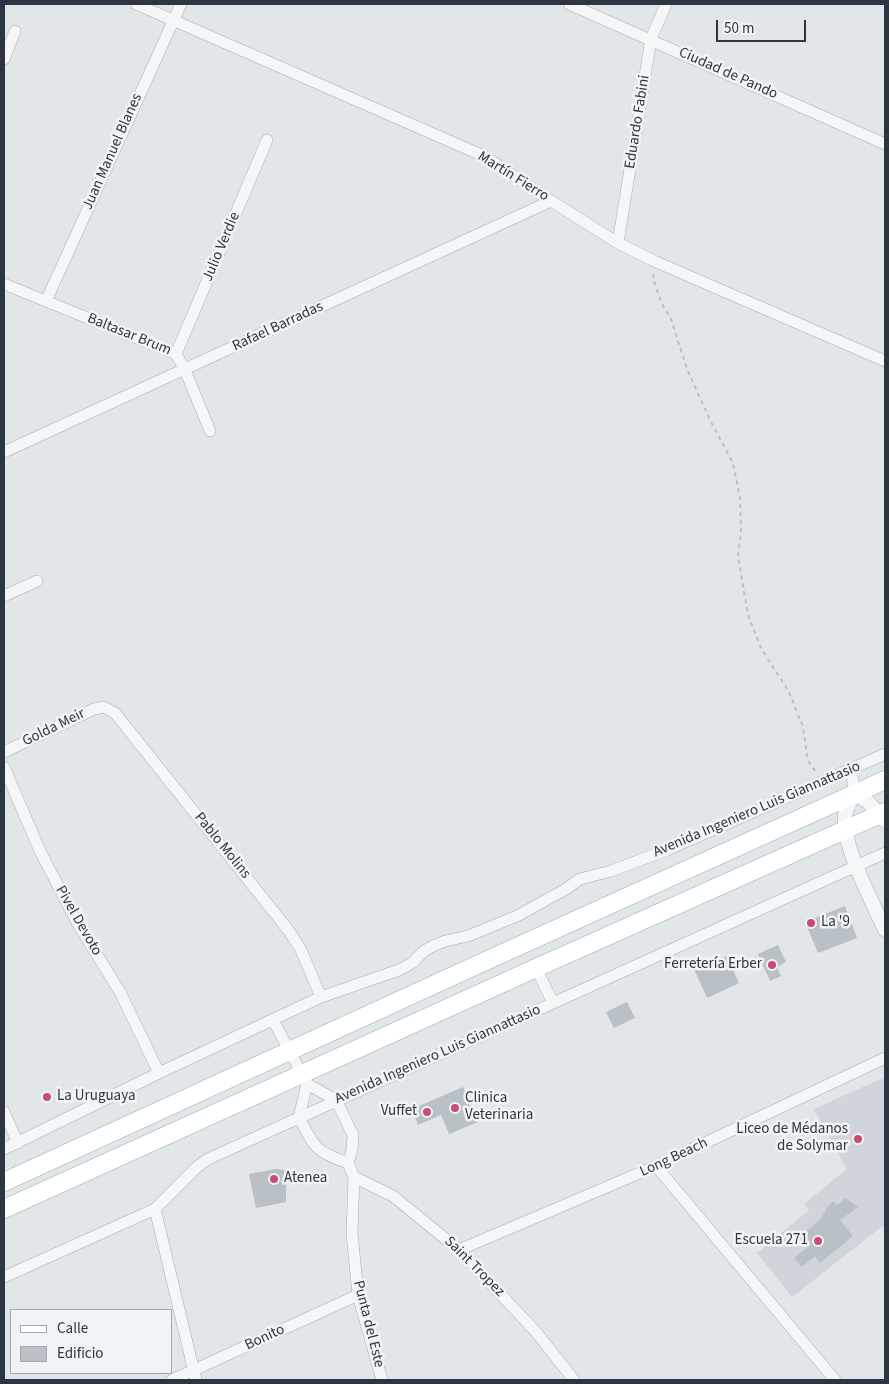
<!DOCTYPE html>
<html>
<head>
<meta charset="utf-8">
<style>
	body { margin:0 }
	#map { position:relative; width:889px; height:1384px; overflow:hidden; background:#e1e6e9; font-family:"Source Sans 3",sans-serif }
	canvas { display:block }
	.frame { position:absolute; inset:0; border:5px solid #2b3640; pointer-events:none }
	.legend { position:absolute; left:10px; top:1309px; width:162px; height:65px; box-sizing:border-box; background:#f1f4f7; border:1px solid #a2a8ae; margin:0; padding:6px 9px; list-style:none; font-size:15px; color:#2b3640 }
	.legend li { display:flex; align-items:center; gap:10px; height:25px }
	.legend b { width:25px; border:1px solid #a2a8ae }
	.scale { position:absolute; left:716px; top:20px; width:90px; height:22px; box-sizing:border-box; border:2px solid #2b3640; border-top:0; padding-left:6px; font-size:15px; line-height:18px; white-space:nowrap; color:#2b3640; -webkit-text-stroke:4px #f1f4f7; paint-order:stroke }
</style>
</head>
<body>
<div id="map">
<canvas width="889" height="1384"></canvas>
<div class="frame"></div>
<ul class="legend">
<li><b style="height:6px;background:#fff"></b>Calle</li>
<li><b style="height:14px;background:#b9c0c6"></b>Edificio</li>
</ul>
<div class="scale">50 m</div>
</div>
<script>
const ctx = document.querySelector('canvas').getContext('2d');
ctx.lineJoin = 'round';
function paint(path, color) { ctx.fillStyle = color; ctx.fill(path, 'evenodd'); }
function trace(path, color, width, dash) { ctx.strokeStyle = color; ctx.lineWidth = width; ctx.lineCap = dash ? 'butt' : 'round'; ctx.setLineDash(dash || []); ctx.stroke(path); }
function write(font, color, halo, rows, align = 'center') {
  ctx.font = font + ' "Source Sans 3",sans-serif'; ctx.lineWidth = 5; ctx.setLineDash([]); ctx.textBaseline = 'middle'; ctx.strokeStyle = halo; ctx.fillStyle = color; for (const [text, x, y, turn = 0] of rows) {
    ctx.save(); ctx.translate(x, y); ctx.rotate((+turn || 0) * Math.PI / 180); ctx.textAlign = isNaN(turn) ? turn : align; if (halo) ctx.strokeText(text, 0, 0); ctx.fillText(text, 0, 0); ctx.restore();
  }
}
const built = new Path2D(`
	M885 1077V1226L880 1228 792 1297 757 1253 809 1210 804 1204 847 1169 814 1109Z`);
const building = new Path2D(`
	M845 906 857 938 818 953 805 922Z
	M778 945 786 962 777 967 781 976 770 981 758 954Z
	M727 956 739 983 707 998 694 969Z
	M627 1002 635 1018 614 1028 606 1012Z
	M463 1087 478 1122 449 1134 441 1115 418 1125 412 1109Z
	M275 1169 286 1170V1202L256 1208 249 1174Z
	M845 1198 858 1207 840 1220 853 1236 820 1263 815 1256 802 1267 794 1258 808 1247 800 1237 821 1219 826 1209 833 1201 837 1205Z`);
const path = new Path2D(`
	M654 274 653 278 661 302 671 319 687 369 710 420 733 463 740 498 741 532 738 556 748 615 761 648 789 692 803 727 808 761 816 772`);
const minor = new Path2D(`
	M136 4 486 157 551 201 618 243 654 261 885 361
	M569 4 885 144
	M4 59 15 31
	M618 243 651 39 666 4
	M4 284 176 354 185 370 210 431
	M46 301 181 4
	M176 354 267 140
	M4 452 551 201
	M4 596 37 581
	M4 752 94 709 104 707 115 713 289 931 301 950 321 997
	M4 767 40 851 78 924 120 992 159 1073
	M851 770 855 794
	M536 968 553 1003
	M273 1020 307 1084 336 1100 353 1135 352 1150 348 1163
	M307 1084 299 1117C314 1147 315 1152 348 1163L354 1177 352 1233 358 1295 382 1380
	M4 1112 18 1143
	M4 1149 159 1073 321 997 399 970 412 963 424 951 433 946 445 941 468 936 517 916 566 889 580 879 611 871 667 850 885 754
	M656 1166 835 1380
	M354 1177 393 1196 459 1250 536 1332 574 1380
	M155 1209 196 1380
	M459 1250 656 1166 885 1058
	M4 1277 155 1209 198 1166 208 1159 885 853
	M172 1380 358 1295`);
const tertiary = new Path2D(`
	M885 821 868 802 855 794C851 801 846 808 845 815 841 844 873 903 885 930`);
const primary = new Path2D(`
	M4 1182 479 964 885 780
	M4 1209 536 968 885 812`);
const markers = [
	[811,923,5,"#c64e74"],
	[772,965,5,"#c64e74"],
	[47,1097,5,"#c64e74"],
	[455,1108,5,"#c64e74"],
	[427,1112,5,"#c64e74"],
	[858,1139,5,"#c64e74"],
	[274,1179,5,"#c64e74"],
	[818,1241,5,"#c64e74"]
];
const streetNames = [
	["Ciudad de Pando",728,74,24],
	["Eduardo Fabini",638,122,-81],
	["Juan Manuel Blanes",113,152,-66],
	["Martín Fierro",513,177,32],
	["Julio Verdie",222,247,-67],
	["Rafael Barradas",278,327,-25],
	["Baltasar Brum",129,335,22],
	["Golda Meir",54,728,-26],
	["Avenida Ingeniero Luis Giannattasio",757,810,-23],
	["Pablo Molins",222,846,51],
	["Pivel Devoto",78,921,60],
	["Avenida Ingeniero Luis Giannattasio",438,1055,-24],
	["Long Beach",674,1158,-25],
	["Saint Tropez",474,1267,45],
	["Punta del Este",368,1324,76],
	["Bonito",265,1338,-25]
];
const poiNames = [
	["La '9",821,923],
	["Ferretería Erber",762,965,"right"],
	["La Uruguaya",57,1097],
	["Clinica",465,1099],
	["Veterinaria",465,1116],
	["Vuffet",417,1112,"right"],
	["Liceo de Médanos",848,1130,"right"],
	["de Solymar",848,1147,"right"],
	["Atenea",284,1179],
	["Escuela 271",808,1241,"right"]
];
paint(built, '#d0d5db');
paint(building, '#b9c0c6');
trace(minor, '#a7aeb3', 12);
trace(tertiary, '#a7aeb3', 15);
trace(primary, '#a1acb4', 19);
trace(path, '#bcc0c4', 2, [4, 4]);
trace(minor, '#f4f6f8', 11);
trace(tertiary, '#f4f6f8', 14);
trace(primary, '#fff', 18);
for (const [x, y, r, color] of markers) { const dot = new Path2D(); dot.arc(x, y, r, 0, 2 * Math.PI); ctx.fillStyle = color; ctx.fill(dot); trace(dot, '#f1f4f7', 2); }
write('15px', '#2b3640', '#f1f4f7', streetNames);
write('15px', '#2b3640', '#f1f4f7', poiNames, 'left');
</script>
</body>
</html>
